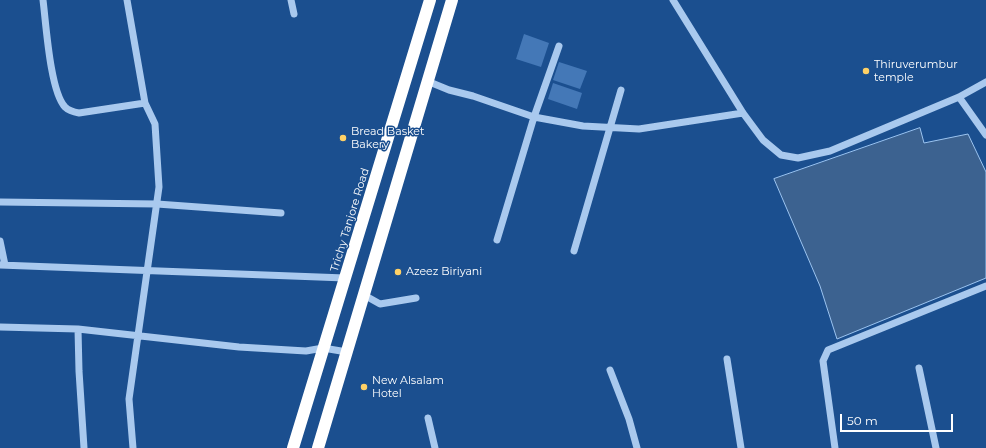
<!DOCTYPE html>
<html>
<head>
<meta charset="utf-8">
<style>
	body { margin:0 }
	#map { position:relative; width:986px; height:448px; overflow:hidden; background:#1b4f8f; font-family:Montserrat,sans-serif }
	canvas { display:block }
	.scale { position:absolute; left:840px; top:414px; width:113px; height:18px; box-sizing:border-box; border:2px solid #fff; border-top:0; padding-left:5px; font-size:12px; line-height:14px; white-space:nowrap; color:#fff; -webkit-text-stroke:3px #1b4f8f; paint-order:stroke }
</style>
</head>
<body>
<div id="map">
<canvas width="986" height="448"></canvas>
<div class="scale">50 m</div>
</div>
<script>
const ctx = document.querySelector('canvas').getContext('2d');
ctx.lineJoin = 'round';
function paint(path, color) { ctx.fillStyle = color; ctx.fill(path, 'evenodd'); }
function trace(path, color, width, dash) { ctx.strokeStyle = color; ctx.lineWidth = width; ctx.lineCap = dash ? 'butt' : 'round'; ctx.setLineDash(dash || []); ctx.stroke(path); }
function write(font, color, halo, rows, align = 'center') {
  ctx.font = font + ' Montserrat,sans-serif'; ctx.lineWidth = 3; ctx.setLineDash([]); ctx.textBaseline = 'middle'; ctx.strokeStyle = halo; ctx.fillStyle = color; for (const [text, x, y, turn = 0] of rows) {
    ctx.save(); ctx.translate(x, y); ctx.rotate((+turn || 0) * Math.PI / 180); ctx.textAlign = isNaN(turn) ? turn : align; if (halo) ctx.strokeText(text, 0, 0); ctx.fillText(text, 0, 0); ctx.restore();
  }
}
const water = new Path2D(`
	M920 128 924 143 968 134 986 172V278L837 339 820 286 774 179Z`);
const building = new Path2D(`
	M524 34 549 43 541 67 516 59Z
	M559 62 587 71 580 89 553 80Z
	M553 83 582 93 577 109 548 99Z`);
const minor = new Path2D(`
	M43 0C46 23 50 91 65 107 69 111 73 112 79 113L145 103 155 124 159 187 129 399 133 448
	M127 0 145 103
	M291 0 294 14
	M673 0 743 113 763 140 781 155 798 158 830 151 959 97 986 82
	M427 81 449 90 473 96 534 117 583 126 639 129 743 113
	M959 97 986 135
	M0 202 157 204 281 213
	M497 240 534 117 559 46
	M0 241 5 265
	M574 251 621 90
	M0 265 345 278
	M364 295 380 304 416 298
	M0 327 78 329 239 347 306 351 323 348 347 352
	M78 329 79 371 84 448
	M727 359 741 448
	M919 368 936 448
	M610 370 629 419 637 448
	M428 418 435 448
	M835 448 823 361 828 350 986 286`);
const highway = new Path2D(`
	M293 448 430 0
	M318 448 452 0`);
const markers = [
	[866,71,4,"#ffd166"],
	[343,138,4,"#ffd166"],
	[398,272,4,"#ffd166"],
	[364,387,4,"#ffd166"]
];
const poiNames = [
	["Thiruverumbur",874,65],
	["temple",874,78],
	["Bread Basket",351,132],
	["Bakery",351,145],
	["Azeez Biriyani",406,272],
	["New Alsalam",372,381],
	["Hotel",372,394]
];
const streetNames = [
	["Trichy Tanjore Road",350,220,-73]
];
paint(water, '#3c6290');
trace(water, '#9cc4f0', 1);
paint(building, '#4478b7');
trace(minor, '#a9c9ee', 7);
trace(highway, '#fff', 12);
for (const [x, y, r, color] of markers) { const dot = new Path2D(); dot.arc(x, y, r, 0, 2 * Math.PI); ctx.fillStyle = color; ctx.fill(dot); trace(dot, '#1b4f8f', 1.5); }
write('11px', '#fff', '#1b4f8f', poiNames, 'left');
write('11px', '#fff', '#1b4f8f', streetNames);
</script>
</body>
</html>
